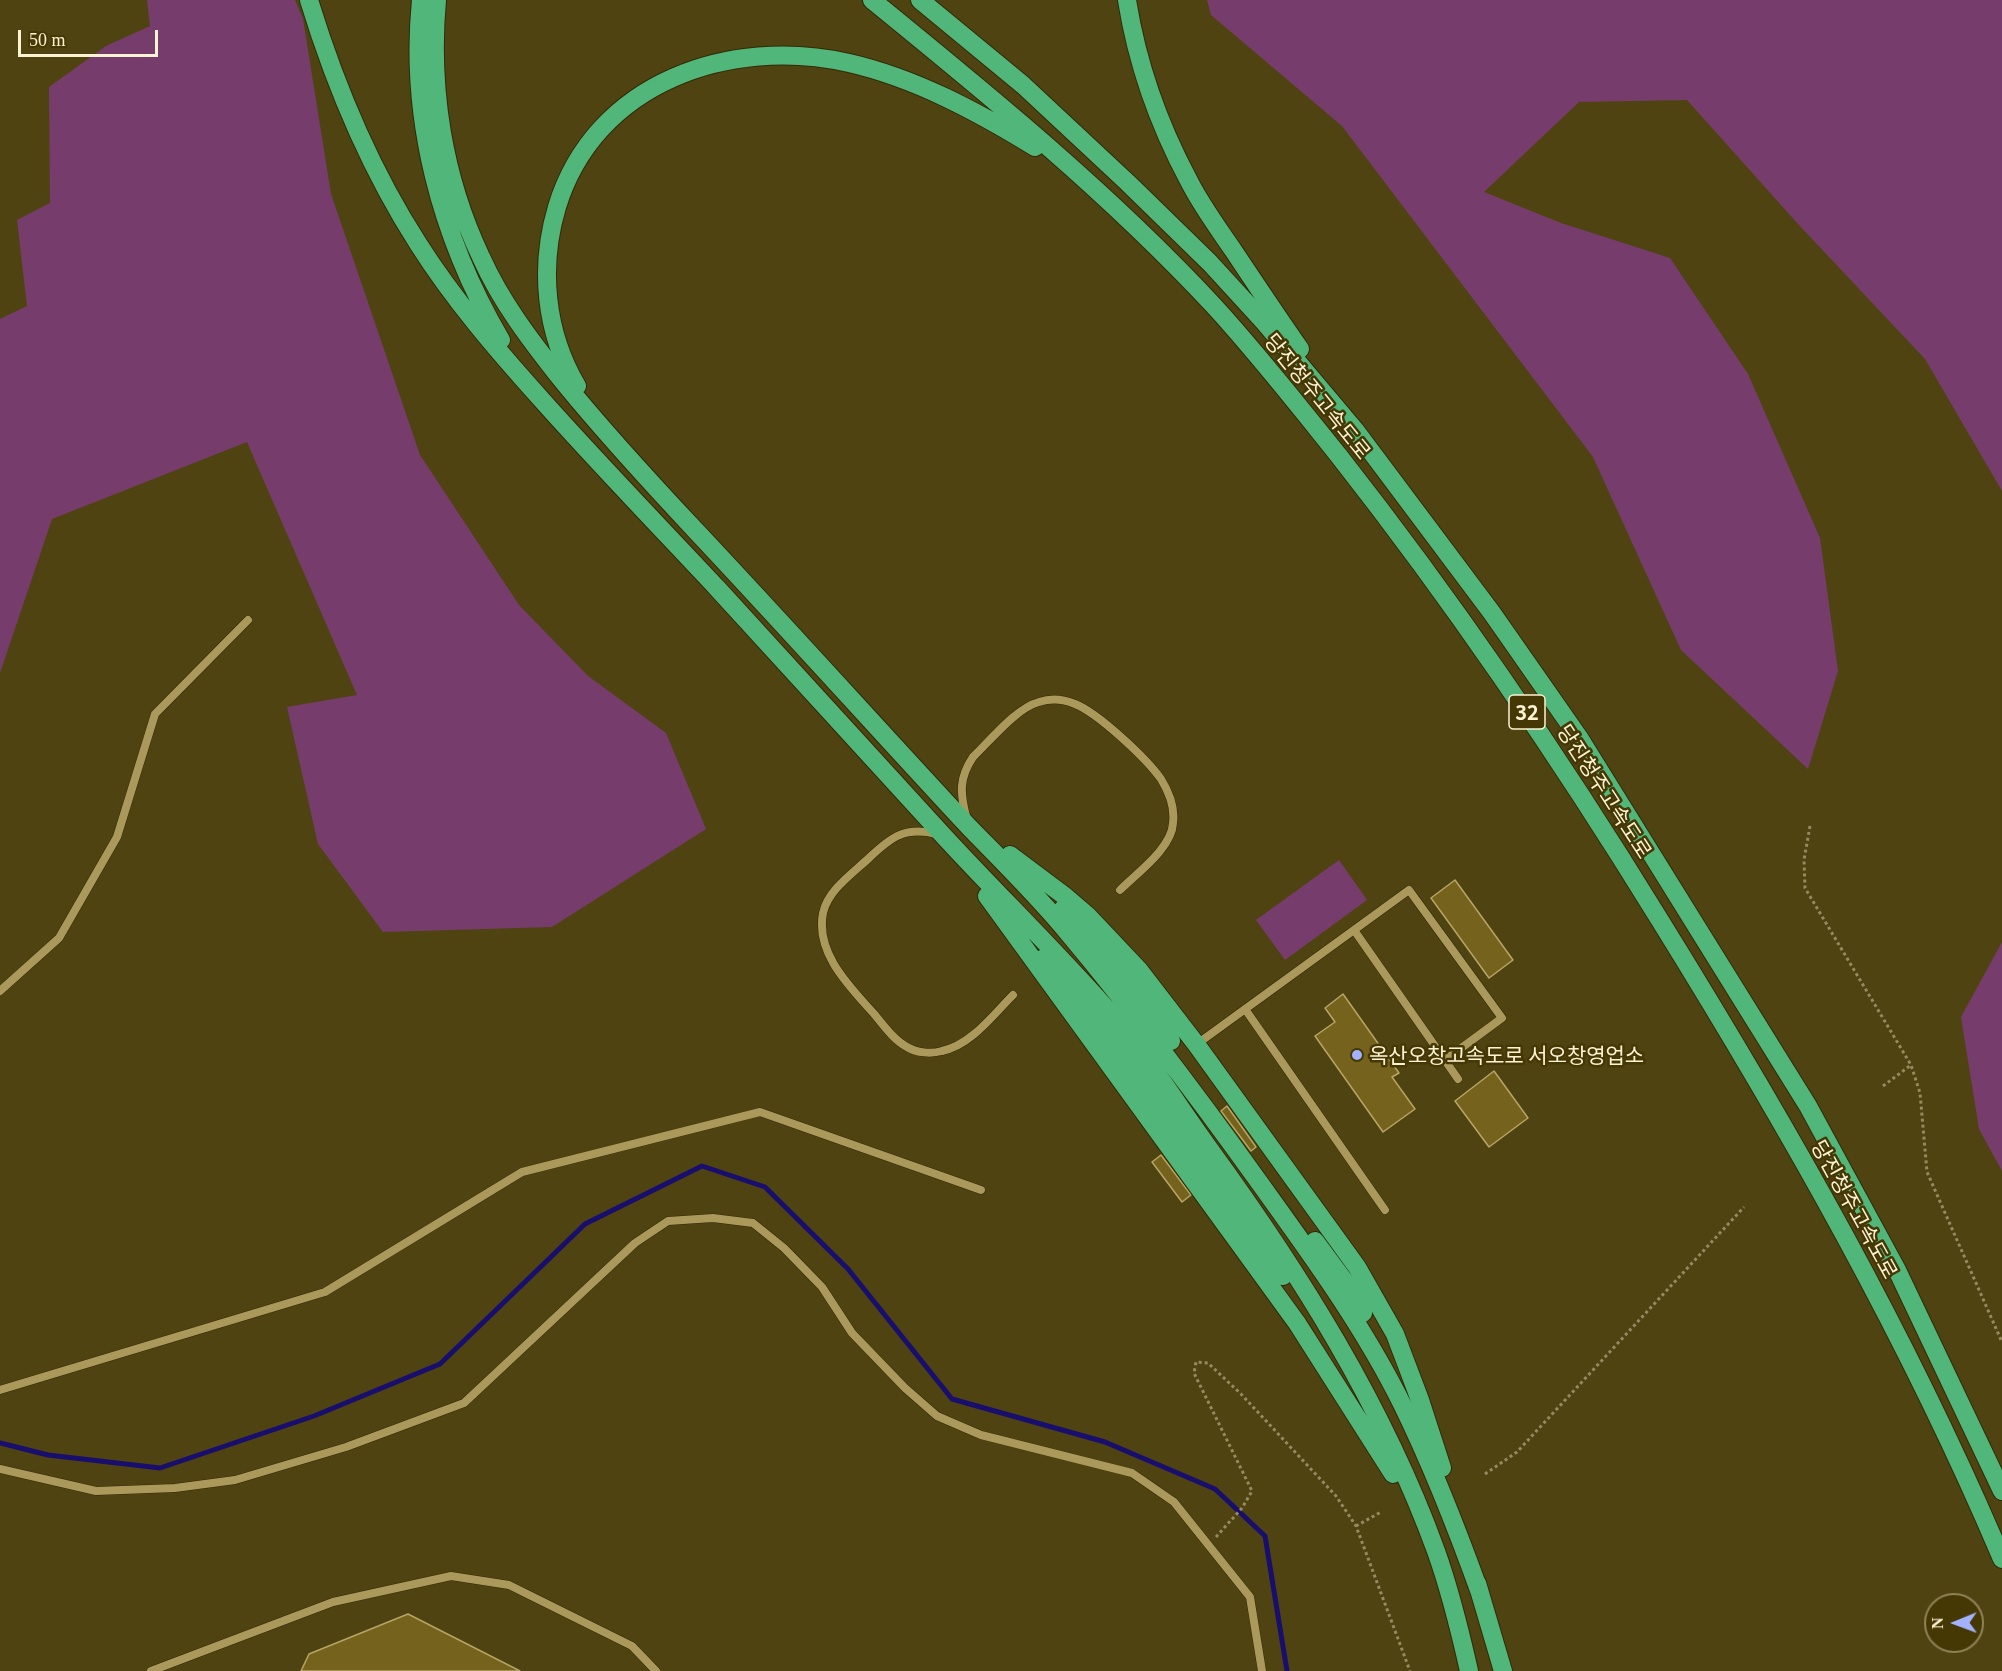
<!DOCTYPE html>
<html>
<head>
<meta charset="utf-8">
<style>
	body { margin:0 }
	#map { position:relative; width:2002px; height:1671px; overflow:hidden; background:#504312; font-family:Georgia,serif }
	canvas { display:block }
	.north { position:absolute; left:1924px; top:1593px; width:60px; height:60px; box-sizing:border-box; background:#453804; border:2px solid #8e8357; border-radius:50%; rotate:269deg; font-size:16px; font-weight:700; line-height:24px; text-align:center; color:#fcf3d3 }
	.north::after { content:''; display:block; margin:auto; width:21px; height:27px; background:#a2b2fd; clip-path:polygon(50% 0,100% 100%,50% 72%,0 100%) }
	.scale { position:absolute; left:18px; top:30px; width:140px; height:27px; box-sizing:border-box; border:3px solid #fcf3d3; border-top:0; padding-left:8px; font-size:18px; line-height:21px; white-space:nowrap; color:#fcf3d3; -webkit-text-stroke:4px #453804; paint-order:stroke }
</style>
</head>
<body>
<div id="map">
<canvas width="2002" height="1671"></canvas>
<div class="north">N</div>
<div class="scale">50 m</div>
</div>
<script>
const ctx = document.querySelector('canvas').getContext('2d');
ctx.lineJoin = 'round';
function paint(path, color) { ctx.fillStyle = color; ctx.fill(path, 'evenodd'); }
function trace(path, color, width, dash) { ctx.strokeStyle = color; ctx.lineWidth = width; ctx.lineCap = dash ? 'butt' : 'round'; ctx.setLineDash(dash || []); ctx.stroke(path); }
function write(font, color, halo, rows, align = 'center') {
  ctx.font = font + ' Georgia,"Noto Sans KR",serif'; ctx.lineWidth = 5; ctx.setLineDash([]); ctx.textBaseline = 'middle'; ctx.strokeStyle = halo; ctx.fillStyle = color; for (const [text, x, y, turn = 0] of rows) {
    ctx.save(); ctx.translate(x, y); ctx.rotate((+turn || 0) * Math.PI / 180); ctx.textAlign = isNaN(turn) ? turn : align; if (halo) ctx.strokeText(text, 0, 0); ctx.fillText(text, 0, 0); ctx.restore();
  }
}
const green = new Path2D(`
	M147 0H295L303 19 331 194 420 455 519 605 588 676 666 733 706 829 552 927 383 932 318 844 287 707 357 695 247 442 52 519 0 673V319L27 306 17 220 50 203 49 87 106 46 150 26Z
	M1207 0H2002V491L1925 359 1798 224 1687 100 1579 102 1484 192 1561 223 1670 258 1748 374 1820 538 1838 671 1808 769 1681 650 1593 457 1342 126 1211 15Z
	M1339 860 1367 900 1285 960 1256 920Z
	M2002 942V1171L1979 1129 1961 1017Z`);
const stream = new Path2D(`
	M0 1443 48 1455 160 1468 314 1416 440 1364 585 1224 702 1166 765 1187 848 1269 952 1399 1105 1442 1215 1489 1265 1536 1287 1671`);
const building = new Path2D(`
	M1455 880 1513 960 1489 978 1431 898Z
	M1343 994 1399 1073 1392 1077 1415 1109 1383 1132 1315 1036 1335 1022 1325 1008Z
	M1494 1071 1528 1118 1489 1147 1455 1101Z
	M1227 1106 1256 1147 1251 1151 1221 1111Z
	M1161 1155 1191 1195 1182 1202 1152 1162Z
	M408 1614 520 1671H301L309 1654Z`);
const path = new Path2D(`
	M1810 826 1804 860 1805 888 1911 1065 1920 1093 1927 1172 2002 1342
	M1883 1086 1911 1065
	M1485 1474 1517 1452 1744 1207
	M1356 1526 1381 1512
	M1216 1537 1242 1508 1252 1491 1194 1373 1196 1362 1208 1363 1241 1394 1336 1496 1356 1526 1410 1671`);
const lane = new Path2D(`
	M966 816C960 793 959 778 973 757 990 741 1016 708 1039 702 1051 698 1063 699 1075 704 1098 713 1146 758 1161 779 1169 792 1175 808 1173 823 1172 848 1137 873 1120 890
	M937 834C905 826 891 837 869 858 853 873 828 890 823 913 815 954 851 988 875 1015 884 1026 894 1040 907 1047 917 1053 931 1054 942 1051 971 1045 993 1015 1013 995
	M1354 930 1409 890 1502 1018 1445 1060
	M0 991 59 938 117 837 155 714 248 620
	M1245 1009 1385 1210
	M1197 1044 1354 930 1458 1079
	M0 1390 325 1292 522 1172 760 1112 981 1190
	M0 1469 96 1491 175 1488 235 1480 346 1447 464 1403 635 1243 668 1221 713 1218 753 1223 784 1248 822 1287 852 1333 905 1388 937 1416 981 1435 1132 1473 1174 1502 1250 1597 1262 1671
	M151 1671 333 1602 451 1576 509 1585 632 1646 656 1671`);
const highway = new Path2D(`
	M309 0C335 85 370 169 419 245 454 300 497 350 541 399 598 463 658 525 717 588 792 669 865 751 940 832 994 891 1051 946 1104 1006 1143 1049 1174 1100 1208 1147 1299 1272 1383 1405 1436 1551 1450 1590 1460 1631 1469 1671
	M421 0C409 119 441 238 501 340
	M437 0C429 88 443 177 481 257 501 302 531 341 561 379 604 432 650 482 697 532 789 630 878 729 969 827 1003 862 1038 896 1069 934 1136 1014 1198 1097 1259 1182 1310 1253 1363 1325 1402 1404 1432 1465 1457 1529 1480 1593
	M872 0C990 96 1110 194 1214 306 1258 354 1298 405 1339 456 1456 605 1562 761 1661 922 1788 1127 1908 1337 2002 1559
	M920 0 1023 85 1128 183 1210 263 1264 322 1355 430 1492 613 1580 739 1808 1106 1897 1270 2002 1491
	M1127 0C1137 63 1159 125 1189 181 1201 205 1218 228 1233 250 1255 283 1277 316 1300 349
	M577 386C545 332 539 267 557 207 595 82 730 36 849 63 915 78 978 112 1035 147
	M1010 855 1066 897 1087 915 1139 970 1196 1044 1357 1267 1395 1334 1420 1400 1442 1468
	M987 896 1297 1323 1393 1474
	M1063 909 1113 964 1171 1041
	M1044 958 1115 1044 1283 1276
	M1315 1241 1343 1279 1363 1313
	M1477 1583 1503 1671`);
const markers = [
	[1357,1055,6,"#a2b2fd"]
];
const shields = [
	[1527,712,36]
];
const shieldNames = [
	["32",1527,712]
];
const streetNames = [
	["당진청주고속도로",1318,396,51],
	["당진청주고속도로",1605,791,57],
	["당진청주고속도로",1855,1209,61]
];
const poiNames = [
	["옥산오창고속도로 서오창영업소",1369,1055]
];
paint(green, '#763d6c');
trace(stream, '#180e6d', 5);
paint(building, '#75631d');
trace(building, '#b7a566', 1.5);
trace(lane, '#322a07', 9);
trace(highway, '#322a07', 20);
trace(path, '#958a60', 3, [3, 3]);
trace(lane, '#aa995a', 8);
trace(highway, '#51b679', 18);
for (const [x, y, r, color] of markers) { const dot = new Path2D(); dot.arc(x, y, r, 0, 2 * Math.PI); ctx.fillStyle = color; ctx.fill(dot); trace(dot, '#453804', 2); }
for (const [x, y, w] of shields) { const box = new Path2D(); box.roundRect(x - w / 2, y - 17, w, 34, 4.5); ctx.fillStyle = '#453804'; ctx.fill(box); trace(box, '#fcf3d3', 1.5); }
write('bold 20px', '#fcf3d3', null, shieldNames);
write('21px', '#fcf3d3', '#453804', streetNames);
write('21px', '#fcf3d3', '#453804', poiNames, 'left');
</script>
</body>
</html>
